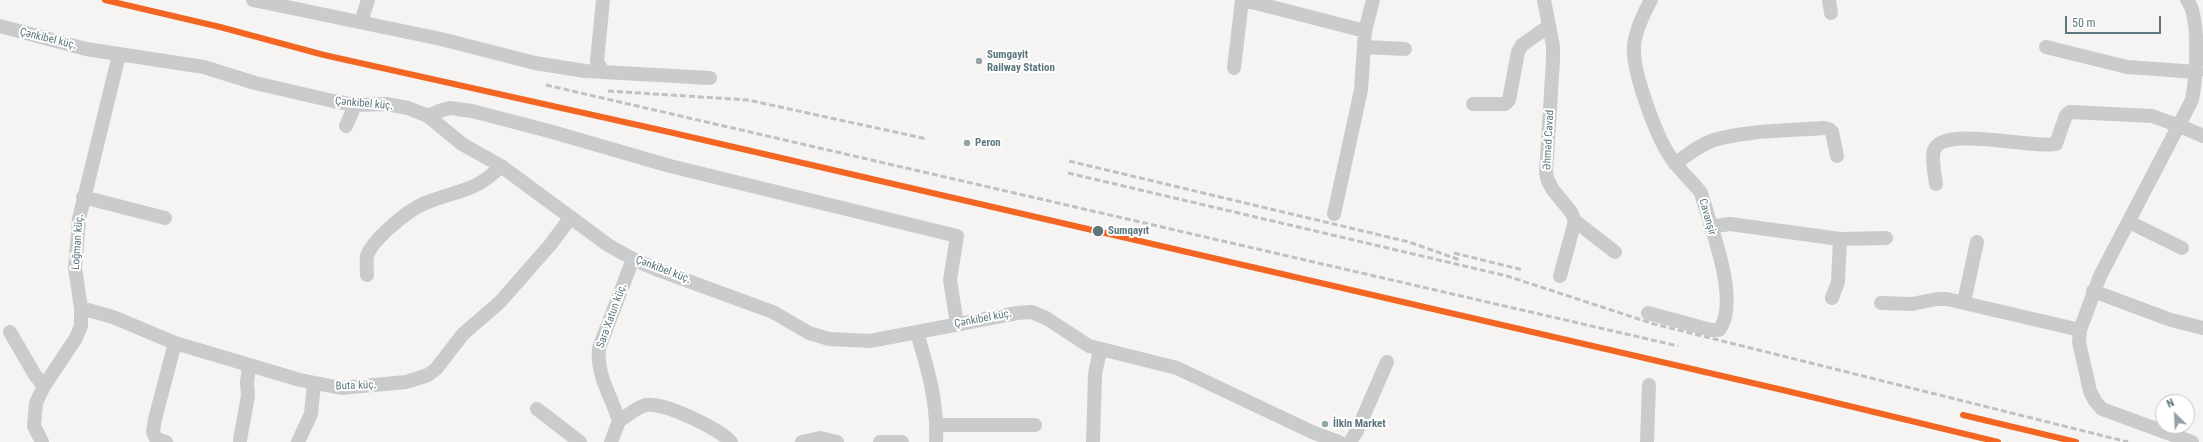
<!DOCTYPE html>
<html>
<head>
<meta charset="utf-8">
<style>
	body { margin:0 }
	#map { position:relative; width:2203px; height:442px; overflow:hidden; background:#f5f4f2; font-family:"Roboto Condensed",sans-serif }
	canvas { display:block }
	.north { position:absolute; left:2155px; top:394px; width:40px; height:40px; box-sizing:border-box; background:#fff; border:1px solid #bfc9cb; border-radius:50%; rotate:336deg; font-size:11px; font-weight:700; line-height:16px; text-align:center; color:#5e777e }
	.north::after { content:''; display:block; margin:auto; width:14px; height:18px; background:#93a3a7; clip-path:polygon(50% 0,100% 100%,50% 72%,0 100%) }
	.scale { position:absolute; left:2065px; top:16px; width:96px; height:18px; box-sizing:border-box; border:2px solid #5e777e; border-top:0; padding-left:5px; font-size:12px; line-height:14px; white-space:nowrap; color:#5e777e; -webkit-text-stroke:3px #fff; paint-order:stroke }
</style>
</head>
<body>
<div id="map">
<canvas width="2203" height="442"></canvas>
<div class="north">N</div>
<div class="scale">50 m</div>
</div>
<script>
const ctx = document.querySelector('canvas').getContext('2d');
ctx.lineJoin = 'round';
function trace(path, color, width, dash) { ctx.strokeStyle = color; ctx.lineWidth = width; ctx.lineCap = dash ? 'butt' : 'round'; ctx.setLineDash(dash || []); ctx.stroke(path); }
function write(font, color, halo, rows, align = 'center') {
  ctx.font = font + ' "Roboto Condensed",sans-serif'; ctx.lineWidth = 4; ctx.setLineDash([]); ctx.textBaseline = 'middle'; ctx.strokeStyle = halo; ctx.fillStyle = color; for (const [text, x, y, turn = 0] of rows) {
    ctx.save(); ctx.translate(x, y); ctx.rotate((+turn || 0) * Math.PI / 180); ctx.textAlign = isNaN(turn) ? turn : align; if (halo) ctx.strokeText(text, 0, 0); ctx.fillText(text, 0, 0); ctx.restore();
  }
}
const minor = new Path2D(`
	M253 0 441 39 535 63 585 71 710 78
	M1244 0 1365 31 1361 90 1334 214
	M1544 0 1553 46V60L1546 173 1548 181 1553 190 1571 212 1575 221 1615 252
	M1829 0 1831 13
	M2187 0C2201 17 2196 79 2192 100L2100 276 2080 330 2079 342 2090 391 2095 401 2102 409 2192 442
	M361 22 368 0
	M0 26 86 49 204 67 255 83 333 101 355 105 386 104 408 108 428 116 462 144 501 166 608 245 633 259 658 270 773 312 809 333 829 339 870 341 1017 313 1032 312 1046 318 1089 346 1177 368 1312 432 1339 442
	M1365 31 1373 0
	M1365 47 1405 49
	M2046 47 2127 67 2197 72
	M1234 68 1242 0
	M603 72 597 61 603 0
	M1473 104H1505L1509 100 1518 52 1522 45 1549 26
	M428 116 439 111 450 108 472 111 549 131 670 166 957 236 950 280 957 324
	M346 126 355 105
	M1675 164C1687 155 1699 145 1714 140 1749 130 1788 131 1824 128L1829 129 1832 132 1837 156
	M1936 184C1935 175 1931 159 1934 150 1943 125 2034 149 2056 144L2066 115 2070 112 2152 116 2180 126 2203 136
	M83 197 165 218
	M2129 222 2182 248
	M1710 227 1730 224 1840 239 1886 238
	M367 275C367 269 366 262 367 256 372 240 407 211 423 204 455 190 474 194 501 166
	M1560 276 1575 221
	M2093 291 2171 320 2203 328
	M1832 298 1838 282 1840 239
	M1964 302 1977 242
	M1881 303 1912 304 1937 299H1947L2080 330
	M81 308 113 317 175 343 300 380 341 388 406 382 428 375 436 369 463 334 500 302 550 245 571 217
	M1648 313 1711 330H1719C1741 302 1710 225 1701 193 1693 182 1683 174 1675 163 1658 143 1632 72 1634 46 1635 31 1644 13 1651 0
	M10 332 35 375 44 386
	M917 333C928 369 938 404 936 442
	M537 409 580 442
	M619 421C627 416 637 407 646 405 664 402 718 428 731 442
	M937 425H1035
	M240 440 248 396 247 383 249 365
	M42 442 34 426 36 403 44 386 76 338 81 326V308L75 268 79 219 119 55
	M166 442 156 439 153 432 155 419 175 343
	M298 442 311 414 314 383
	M611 442 619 421C611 395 596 375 599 348L633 259
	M802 442 820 438 837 442
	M880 442H902
	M1093 442 1095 374 1100 350
	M1350 442 1357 431 1387 362
	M1647 442 1649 385`);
const rail = new Path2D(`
	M546 85 1678 346
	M608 91 748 100 927 139
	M1069 161 1409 242 1460 260
	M1068 173 1507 276 1654 324 2128 442
	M1454 253 1523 270`);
const rail1 = new Path2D(`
	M105 0 220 27 324 55 669 132 1787 391 1998 442
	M1963 415 2076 442`);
const markers = [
	[979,61,4,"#93a3a7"],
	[967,143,4,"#93a3a7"],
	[1098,231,6,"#5e777e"],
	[1325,424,4,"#93a3a7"]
];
const streetNames = [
	["Çənkibel küç.",48,39,14],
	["Çənkibel küç.",364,104,5],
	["Əhməd Cavad",1549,140,-87],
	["Cavanşir",1707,217,74],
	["Loğman küç.",78,242,-86],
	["Çənkibel küç.",663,270,21],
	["Sara Xatun küç.",612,316,-70],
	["Çənkibel küç.",983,319,-11],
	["Buta küç.",356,386,-2]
];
const poiNames = [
	["Sumgayit",987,55],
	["Railway Station",987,68],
	["Peron",975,143],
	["İlkin Market",1333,424]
];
const stopNames = [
	["Sumqayıt",1108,231]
];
trace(minor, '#cacbcc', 14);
trace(rail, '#bfc1c2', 3, [6, 3]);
trace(rail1, '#f26522', 6);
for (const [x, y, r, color] of markers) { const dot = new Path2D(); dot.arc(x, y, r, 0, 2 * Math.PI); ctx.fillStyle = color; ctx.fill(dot); trace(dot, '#fff', 1.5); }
write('11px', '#5e777e', '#fff', streetNames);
write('bold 11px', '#5e777e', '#fff', poiNames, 'left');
write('bold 11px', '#5e777e', '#fff', stopNames, 'left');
</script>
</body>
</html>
